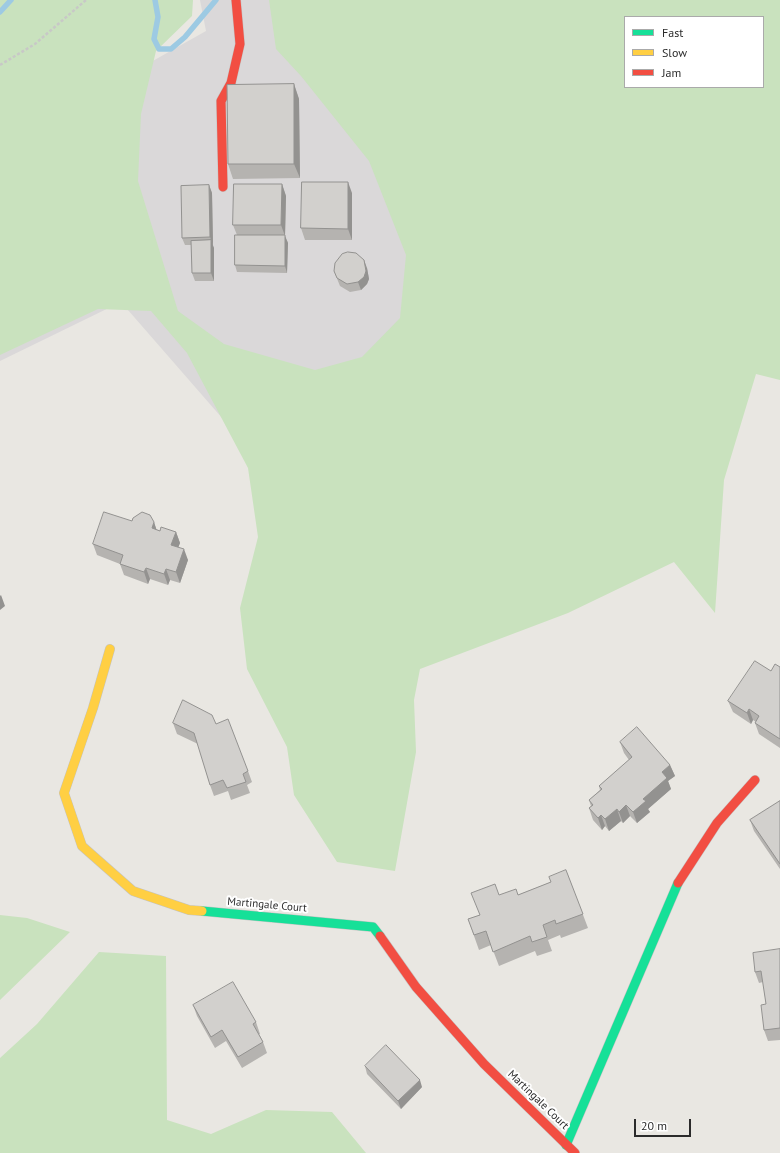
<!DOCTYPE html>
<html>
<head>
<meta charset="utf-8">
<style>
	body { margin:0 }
	#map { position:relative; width:780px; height:1153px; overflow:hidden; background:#e9e7e2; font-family:"PT Sans",sans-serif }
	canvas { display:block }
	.legend { position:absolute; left:624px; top:16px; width:140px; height:72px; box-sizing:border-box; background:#fff; border:1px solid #aaa; margin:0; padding:5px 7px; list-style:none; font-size:12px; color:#2b2b2b }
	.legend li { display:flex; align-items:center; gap:8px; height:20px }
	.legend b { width:20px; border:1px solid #aaa }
	.scale { position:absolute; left:634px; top:1119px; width:57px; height:18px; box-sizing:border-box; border:2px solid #2b2b2b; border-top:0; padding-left:5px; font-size:12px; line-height:14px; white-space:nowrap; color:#2b2b2b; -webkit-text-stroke:3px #fff; paint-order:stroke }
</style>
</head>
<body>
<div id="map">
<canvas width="780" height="1153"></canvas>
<ul class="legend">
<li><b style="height:5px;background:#16e098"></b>Fast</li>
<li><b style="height:5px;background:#ffcf43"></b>Slow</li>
<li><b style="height:5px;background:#f24e42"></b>Jam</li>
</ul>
<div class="scale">20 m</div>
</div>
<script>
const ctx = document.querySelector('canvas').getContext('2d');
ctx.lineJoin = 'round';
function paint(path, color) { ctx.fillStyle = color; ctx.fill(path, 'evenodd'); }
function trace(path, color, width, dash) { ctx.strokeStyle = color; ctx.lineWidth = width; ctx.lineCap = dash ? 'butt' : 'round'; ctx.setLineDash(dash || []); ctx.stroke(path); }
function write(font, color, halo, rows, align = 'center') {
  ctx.font = font + ' "PT Sans",sans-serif'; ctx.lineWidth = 4; ctx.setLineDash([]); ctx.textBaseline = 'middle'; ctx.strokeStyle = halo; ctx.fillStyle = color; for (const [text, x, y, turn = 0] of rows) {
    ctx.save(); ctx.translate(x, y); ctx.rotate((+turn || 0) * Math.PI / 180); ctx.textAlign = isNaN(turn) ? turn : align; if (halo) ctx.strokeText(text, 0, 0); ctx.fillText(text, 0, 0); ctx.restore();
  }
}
const industrial = new Path2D(`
	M200 0H337L503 398 290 496 121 302 0 361V147L206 31Z`);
const green = new Path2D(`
	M0 0H193L192 16 156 51 141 114 138 181 178 311 224 344 315 370 362 357 400 318 406 255 369 161 301 76 276 49 269 0H780V380L756 374 724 480 715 613 674 562 568 613 420 669 414 700 416 752 395 871 337 862 294 795 287 747 247 669 240 608 258 537 248 468 187 353 151 311 98 309 0 355ZM625 17H763V87H625Z
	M0 915 27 918 70 932 0 1000Z
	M99 952 166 956 167 1120 211 1134 266 1110 332 1112 366 1153H0V1058L37 1024Z`);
const stream = new Path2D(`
	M155 0 158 17 154 39 159 49H171L185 37 216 0
	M0 12 11 0`);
const path = new Path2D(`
	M0 65 35 44 86 0`);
const fast = new Path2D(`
	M202 911 373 927 380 936
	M566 1145 678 883`);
const slow = new Path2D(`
	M110 649 93 708 64 793 82 846 133 891 189 910 202 911`);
const jam = new Path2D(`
	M223 187 221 101 231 83 240 44 236 0
	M678 883 717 823 755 780
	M380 936 416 987 484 1064 575 1153`);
const wall = new Path2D(`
	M294 84 299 99 300 178 233 179 228 164Z
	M282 184 286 196 285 236 288 243 287 273 237 272 235 265 237 235 233 225Z
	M209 185 212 193 213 245H212L214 248V281H195L192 273 191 245H185L182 238Z
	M352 193V240H305L301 228Z
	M367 268 369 279 367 284 361 290 350 292 340 286 334 271Z
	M132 521 154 522 156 529 160 531 176 532 180 543 178 547 188 560 180 583 170 580 168 585 150 579 148 584 124 575 120 564 97 555 93 544Z
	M780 667V748L759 734 755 723 756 722 753 720 751 724 733 712 728 701 771 671Z
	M173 723 216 724 248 771 252 782 247 785 250 793 231 800 228 791 214 796 210 785 198 744 177 734Z
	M620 742 670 765 675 776 668 781 671 789 648 809 650 812 637 823 630 816 623 823 621 821 609 831 605 826 602 830 593 820 589 808 591 806 589 800 600 790 599 786 629 760 624 753Z
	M780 801V869L754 831 750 820Z
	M566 870 588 928 561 938 560 935 548 940 552 951 537 956 535 951 499 966 491 945 479 950 468 919 480 915 499 895H518L551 882Z
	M780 949V1040L768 1041 764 1030 766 1004 763 982 759 983 755 972Z
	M193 1005 256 1022 260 1034H259L263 1042 267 1053 242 1068 226 1041 215 1048 197 1016Z
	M365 1066 422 1087 401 1109 367 1074Z`);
const shadedWall = new Path2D(`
	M294 84 299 99 300 178 294 164Z
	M348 182 352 193V240L348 229Z
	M282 184 286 196 285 236 288 243 287 273 285 266V236L281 225Z
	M209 185 212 193 213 245 210 237Z
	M211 240 214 248V281L211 273Z
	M364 260 367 268 369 279 367 284 361 290 358 282Z
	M154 522 158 534 152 528Z
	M176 532 180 543 175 556 171 545Z
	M184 549 188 560 180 583 176 572Z
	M146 568 150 579 148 584 144 572Z
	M166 569 170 580 168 585 164 574Z
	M1 595 5 606 0 610V596Z
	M749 709 753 720 751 724 747 713Z
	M670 765 675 776 668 781 671 789 648 809 650 812 637 823 633 812 643 799 662 772Z
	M626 805 630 816 623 823 619 812Z
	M617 809 621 821 609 831 605 819Z
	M601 815 605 826 602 830 598 818Z
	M420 1080 422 1087 401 1109 398 1101Z`);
const building = new Path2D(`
	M294 84V164H228L227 85Z
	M302 182H348V229L301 228Z
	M234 184H282L281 225H233Z
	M209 185 210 237 182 238 181 186Z
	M235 235H285V266L235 265Z
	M211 240V273H192L191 241Z
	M348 252 356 253 364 260 366 271 364 277 358 282 347 284 337 278 334 271 335 263 342 254Z
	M104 512 132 521 133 518 142 512 150 515 154 522 152 528 160 531 161 527 176 532 171 545 184 549 176 572 166 569 164 574 146 568 144 572 120 564 123 555 93 544Z
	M755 661 771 671 775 664 780 667V739L755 723 759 716 749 709 747 713 728 701Z
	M183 700 212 715 216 724 228 719 248 771 243 774 246 782 227 788 223 780 210 785 194 733 173 723Z
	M637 727 670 765 662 772 667 778 643 799 646 801 633 812 626 805 619 812 617 809 605 819 601 815 598 818 589 808 593 805 589 800 602 789 599 786 632 757 620 742Z
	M780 801V864L750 820Z
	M566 870 583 914 556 924 555 920 543 925 547 937 532 942 530 936 493 952 486 931 474 935 468 919 480 915 471 893 495 884 499 895 516 889 518 895 551 882 549 877Z
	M780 949V1028L764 1030 761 1005 766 1004 761 971 755 972 753 953Z
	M233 982 256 1022 253 1024 263 1042 238 1057 222 1030 211 1037 193 1005Z
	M386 1045 420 1080 398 1101 365 1066Z`);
const streetNames = [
	["Martingale Court",267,905,5],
	["Martingale Court",538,1100,44]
];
paint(industrial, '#dad8d9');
paint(green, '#c9e2be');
trace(stream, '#9dcae3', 5.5);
trace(fast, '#c3c3c2', 10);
trace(slow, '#c3c3c2', 10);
trace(jam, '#c3c3c2', 10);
trace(path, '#c8c8c7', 2.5, [3, 2]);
trace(fast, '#16e098', 9);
trace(slow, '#ffcf43', 9);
trace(jam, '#f24e42', 9);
paint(wall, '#b5b3b0');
paint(shadedWall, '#939290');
paint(building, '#d2d0cd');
trace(building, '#939290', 1);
write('11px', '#2b2b2b', '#fff', streetNames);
</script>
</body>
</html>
